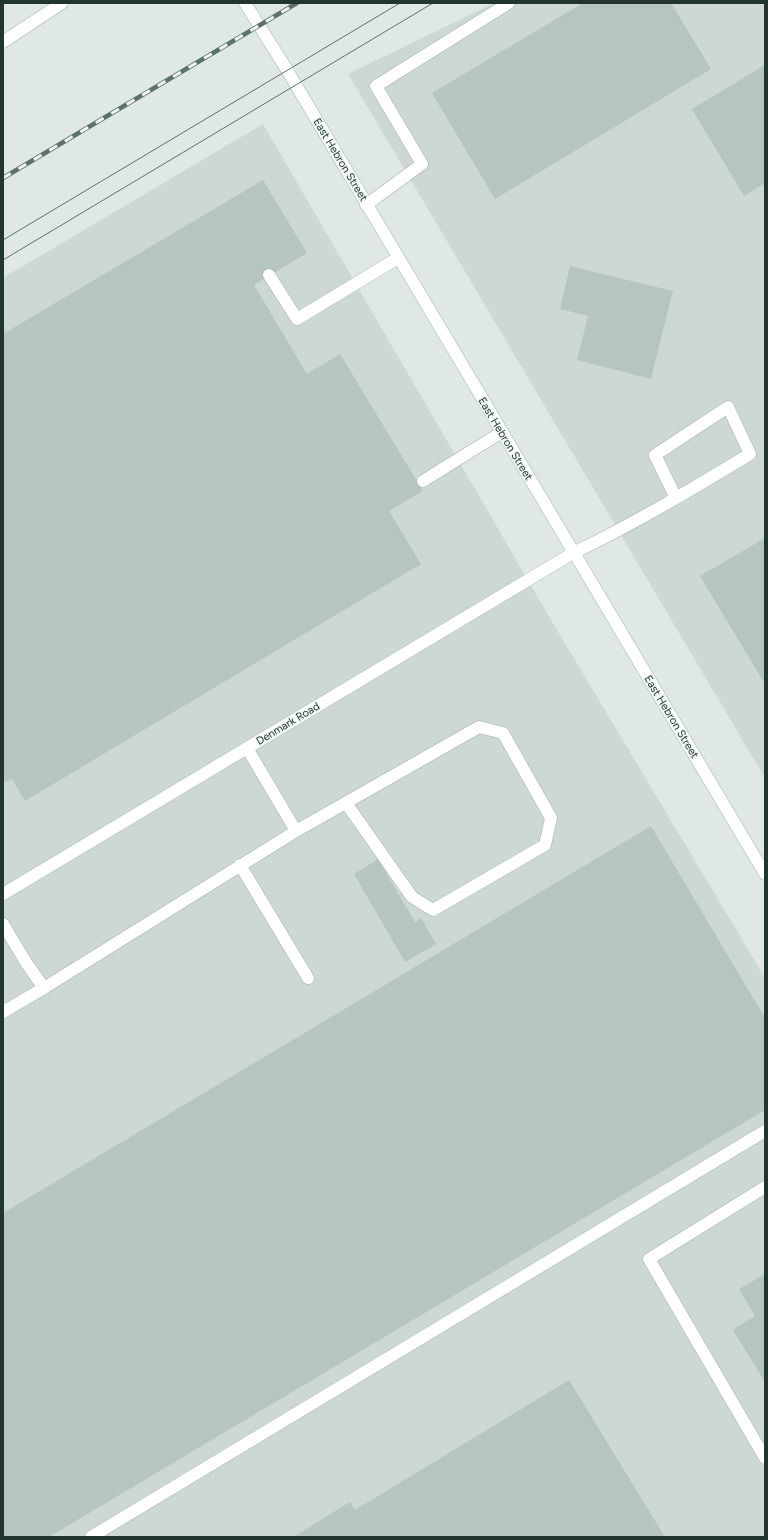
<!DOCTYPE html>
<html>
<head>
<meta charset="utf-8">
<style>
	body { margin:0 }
	#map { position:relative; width:768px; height:1540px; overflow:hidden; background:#dfe8e3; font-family:Figtree,sans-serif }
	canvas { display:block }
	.frame { position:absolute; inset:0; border:4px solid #22362f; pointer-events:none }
</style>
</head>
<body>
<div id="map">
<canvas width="768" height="1540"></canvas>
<div class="frame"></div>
</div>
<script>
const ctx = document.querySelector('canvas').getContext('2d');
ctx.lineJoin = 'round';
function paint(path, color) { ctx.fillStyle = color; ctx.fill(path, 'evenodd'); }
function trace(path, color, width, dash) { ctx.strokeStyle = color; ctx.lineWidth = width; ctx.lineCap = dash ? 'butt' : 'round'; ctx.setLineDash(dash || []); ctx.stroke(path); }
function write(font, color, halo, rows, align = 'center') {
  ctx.font = font + ' Figtree,sans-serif'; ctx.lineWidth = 3; ctx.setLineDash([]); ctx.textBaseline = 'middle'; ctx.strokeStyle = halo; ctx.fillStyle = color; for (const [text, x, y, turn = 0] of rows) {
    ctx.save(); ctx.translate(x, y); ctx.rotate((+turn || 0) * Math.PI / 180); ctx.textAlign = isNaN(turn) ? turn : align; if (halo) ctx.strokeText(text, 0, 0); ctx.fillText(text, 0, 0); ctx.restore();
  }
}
const built = new Path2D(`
	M494 3H765V778L348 74Z
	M263 124 554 625 765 978V1537H3V278Z`);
const building = new Path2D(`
	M583 3H671L711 69 495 199 432 93Z
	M765 65V183L744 196 692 109Z
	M263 180 307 253 254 285 307 374 340 354 423 491 389 511 421 564 25 801 12 779 6 782 3 778V334Z
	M570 266 673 291 651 379 577 360 588 316 560 309Z
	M765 538V684L700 576Z
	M651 826 765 1018V1110L49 1537H3V1213Z
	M378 859 415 922 421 918 436 944 405 962 354 874Z
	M765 1274V1382L733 1330 755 1316 739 1289Z
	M569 1380 665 1537H293L350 1502 355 1510Z`);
const lane = new Path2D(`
	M366 205 422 164 376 86 509 3
	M269 275 297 319 398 258
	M423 481 502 432
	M573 553C634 524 692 489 750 454L728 407 655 455 676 498
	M247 748 296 831 479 727 503 733 551 818 545 845 433 910 412 897 346 803
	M240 865 308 978
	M3 924 27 964 44 988 296 831
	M3 1012 44 988
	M765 1187 649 1259 765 1458
	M91 1537 765 1131`);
const street = new Path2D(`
	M3 894 573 553`);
const secondary = new Path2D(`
	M245 3 287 70 765 874
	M3 42 62 3`);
const tram = new Path2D(`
	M3 240 400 3
	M3 260 433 3`);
const rail = new Path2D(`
	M3 178 297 3`);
const streetNames = [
	["East Hebron Street",340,160,59],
	["East Hebron Street",505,439,59],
	["East Hebron Street",671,717,59],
	["Denmark Road",288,724,-31]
];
paint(built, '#cdd8d2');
paint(building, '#b7c5bf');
trace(lane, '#a3afa9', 13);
trace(street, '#a3afa9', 13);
trace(secondary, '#9fb3aa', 13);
trace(lane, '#fff', 12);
trace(street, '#fff', 12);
trace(secondary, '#fff', 12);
trace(tram, '#5c726a', 1);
trace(rail, '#5c726a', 4.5);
trace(rail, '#eef5f1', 3, [9]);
write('11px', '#22362f', '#eef5f1', streetNames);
</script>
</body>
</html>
